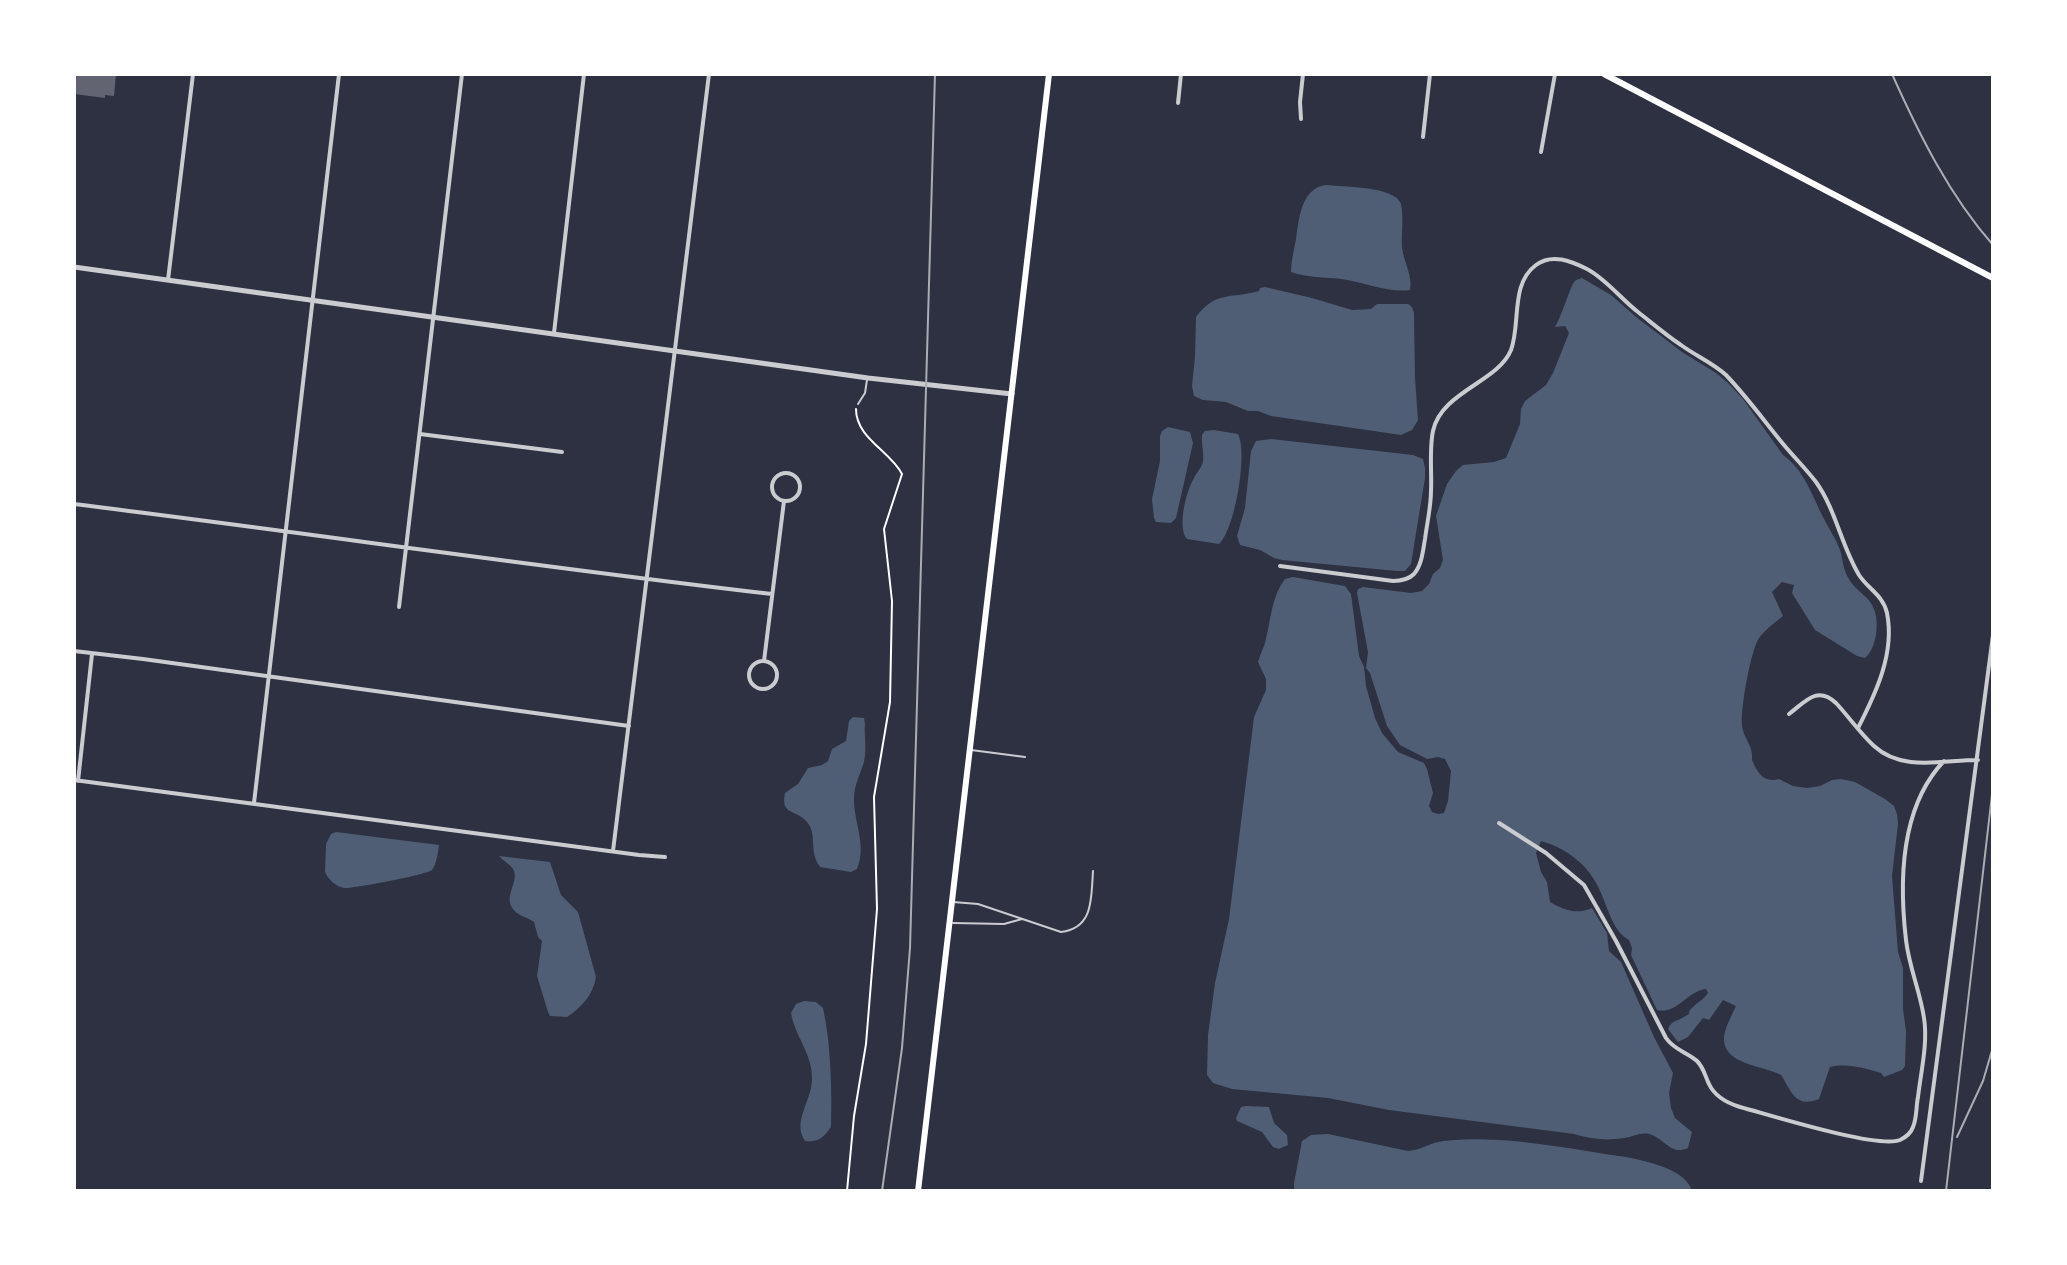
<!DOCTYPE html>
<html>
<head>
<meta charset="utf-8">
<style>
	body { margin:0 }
	#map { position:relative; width:2067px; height:1265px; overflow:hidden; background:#2d3142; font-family:Arial,sans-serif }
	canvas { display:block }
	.frame { position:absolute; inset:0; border:76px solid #fff; pointer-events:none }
</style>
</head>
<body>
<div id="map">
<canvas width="2067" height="1265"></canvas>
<div class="frame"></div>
</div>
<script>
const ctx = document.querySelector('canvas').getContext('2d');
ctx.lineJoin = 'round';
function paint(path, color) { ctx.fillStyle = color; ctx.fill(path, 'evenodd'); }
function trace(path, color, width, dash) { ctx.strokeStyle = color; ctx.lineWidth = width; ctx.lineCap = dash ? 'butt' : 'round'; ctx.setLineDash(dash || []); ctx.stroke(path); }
const water = new Path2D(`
	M1326 185C1343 187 1395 186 1401 204 1404 218 1401 234 1402 248 1404 262 1413 277 1410 290 1387 293 1364 282 1341 279 1324 277 1308 278 1291 272 1291 261 1294 250 1296 239 1299 219 1301 188 1326 185Z
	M1582 278 1611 295 1636 317 1682 352 1716 373 1728 383 1743 399 1783 455C1804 470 1812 495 1823 517 1828 527 1836 539 1840 550 1843 560 1843 570 1849 579 1856 592 1871 596 1875 612 1879 626 1876 649 1865 658L1857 656 1815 630 1792 593 1794 585 1782 582 1772 592 1783 616C1774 623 1766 629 1759 638 1751 649 1740 710 1742 725 1743 738 1754 746 1752 760 1758 774 1764 783 1779 779L1793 786 1807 788 1820 786 1832 780 1841 779 1855 782 1885 799 1894 806 1897 814 1898 824 1892 876 1898 952 1903 968V1009L1906 1031 1905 1066 1902 1070 1884 1077 1881 1073C1864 1068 1848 1063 1830 1067L1819 1099C1795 1109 1791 1090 1781 1075 1763 1065 1722 1065 1724 1037 1725 1027 1732 1015 1736 1006L1723 1000 1709 1020 1703 1018 1688 1037 1678 1042 1668 1029C1672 1020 1676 1022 1684 1017 1695 1011 1684 1015 1693 1007 1699 1001 1703 1000 1708 993L1706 989C1687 991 1677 1015 1657 1010L1631 955 1632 948 1629 940C1614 932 1609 912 1603 898 1593 869 1570 849 1541 841L1536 853 1541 872 1547 882 1550 902C1564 910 1576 915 1592 908L1607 933 1609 951 1621 962 1654 1037 1673 1073 1669 1093 1671 1108 1675 1118 1692 1132 1688 1148C1670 1156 1665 1138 1649 1134 1641 1132 1632 1137 1624 1138 1607 1141 1590 1139 1574 1134L1389 1110 1328 1098 1232 1089 1213 1083 1207 1075 1208 1035 1215 983 1229 919 1254 717 1266 690V679L1258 662C1260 655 1263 649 1265 643 1271 621 1271 597 1285 579L1293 577 1345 586 1351 594 1359 656 1364 667 1366 686 1375 718 1382 733 1398 752 1424 763 1427 769 1433 793 1429 806 1432 812 1438 814 1444 813 1448 801 1451 771 1445 759 1438 757 1427 759 1400 745 1387 726 1370 673 1366 668 1368 652 1357 593 1358 589 1363 587 1411 593 1422 591 1429 584 1433 574 1440 568 1443 560 1436 516 1447 484 1456 471 1463 465 1494 462 1506 458 1520 424 1521 409 1525 401 1546 385 1553 373 1569 333 1565 326 1555 327C1561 318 1571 284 1575 281 1577 279 1580 279 1582 278Z
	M1265 287 1312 298 1352 310 1371 309 1377 304H1408L1412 307 1414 313 1415 378 1418 420 1412 430 1401 435 1271 416 1258 411H1248L1226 402 1203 400 1194 396 1192 386 1195 357 1196 317C1216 290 1232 299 1259 291L1260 288Z
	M1168 427 1190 432 1193 443 1176 518 1171 523 1156 522 1154 518 1152 499 1160 461V436L1162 431Z
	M1214 430 1238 434C1248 453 1235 530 1219 544L1187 539C1177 528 1186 491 1194 478 1197 471 1202 468 1203 461 1204 452 1201 444 1202 435L1205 431Z
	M1271 439 1413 455 1423 459 1425 468V478L1411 564 1405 571H1397L1282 560 1274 558 1260 550 1240 545 1237 536 1245 508 1251 451 1256 441Z
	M853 717 864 718 865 723C864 735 867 750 864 762 860 775 854 785 854 799 854 824 867 845 857 869L851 872 820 867C808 850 818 835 807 822 797 809 780 816 785 793L798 784 808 768 822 765 828 761 832 749 846 741 849 721Z
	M336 832 439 845C438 852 437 863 432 870 429 874 352 889 344 888 335 886 328 879 325 872L326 844 331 834Z
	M499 856 550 862 561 895 578 912 596 977C593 995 582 1007 567 1017L550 1016 548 1012 537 976 542 941 538 937 534 922C529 918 522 917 517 913 499 899 521 882 513 869 511 865 502 860 499 856Z
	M804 1001 816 1002 823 1008C831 1044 832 1090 831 1127 824 1137 818 1143 805 1141 792 1122 811 1102 812 1080 813 1054 795 1037 791 1013L796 1004Z
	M1246 1106 1269 1107 1274 1123 1287 1135 1288 1145 1279 1149 1273 1147 1262 1132 1237 1121 1236 1118 1241 1107Z
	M1328 1134 1408 1151C1421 1150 1432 1142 1444 1141 1501 1134 1570 1149 1626 1157 1646 1161 1686 1169 1692 1191H1294V1183L1302 1141 1311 1135Z`);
const building = new Path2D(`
	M74 74H116L114 96 105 95V98L74 94Z`);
const path = new Path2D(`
	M847 1191 854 1116 866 1044 877 909 874 797 890 702 892 601 884 529 902 474C890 451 856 438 856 409`);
const service = new Path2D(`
	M858 404 865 393 867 380
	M971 750 1025 757
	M953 902 978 904 1061 932C1094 928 1091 898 1093 871
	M953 923 1004 924 1022 919`);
const minor = new Path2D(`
	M1178 103 1181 74
	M1301 119 1300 102 1303 74
	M1423 137 1430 74
	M1541 152 1555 74
	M168 280 193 74
	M554 333 584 74
	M420 434 562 452
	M772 487a14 14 0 1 1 28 0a14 14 0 1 1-28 0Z
	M74 504C307 533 539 567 772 594
	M1280 566 1393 581C1401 581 1408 580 1414 574 1422 565 1423 550 1425 539 1427 523 1431 507 1431 491 1432 472 1429 450 1433 431 1441 392 1498 382 1511 350 1521 323 1510 284 1536 265 1552 253 1571 261 1587 269 1606 279 1621 299 1638 312 1652 323 1666 335 1681 345 1696 356 1713 363 1726 375 1747 397 1765 422 1784 445 1794 457 1806 469 1816 482 1836 510 1841 545 1859 575 1868 589 1883 595 1887 613 1895 653 1876 693 1858 728
	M399 607 462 74
	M74 651 143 659 629 726
	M764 661 784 501
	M749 675a14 14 0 1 1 28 0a14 14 0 1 1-28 0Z
	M1789 714C1805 702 1817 685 1836 703 1849 717 1860 733 1874 746 1902 772 1943 760 1978 760
	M74 780 639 855 665 857
	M78 781 92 654
	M254 803 339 74
	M1499 823 1546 853 1584 885 1616 941 1666 1038C1674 1050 1687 1052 1697 1061 1704 1068 1705 1076 1709 1084 1715 1097 1727 1103 1740 1107 1770 1115 1877 1149 1900 1140 1906 1137 1911 1133 1913 1127 1917 1118 1916 1106 1918 1097 1921 1071 1928 1043 1924 1018 1920 991 1909 967 1906 940 1899 880 1900 807 1944 761
	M613 851 709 74
	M1921 1181 1993 635`);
const tertiary = new Path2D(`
	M74 267 868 378 1012 394`);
const secondary = new Path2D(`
	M918 1191 1049 74`);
const primary = new Path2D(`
	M1604 74 1993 278`);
const rail = new Path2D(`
	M1892 74C1919 134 1949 195 1993 245
	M1957 1137 1983 1081 1993 1047
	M882 1191 902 1048 910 948 935 74
	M1946 1191 1993 786`);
paint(water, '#4f5d75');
paint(building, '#626471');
trace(path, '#fff', 2);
trace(service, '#caccd0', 2);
trace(minor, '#caccd0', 4);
trace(tertiary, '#caccd0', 5);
trace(secondary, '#fff', 6);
trace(primary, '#fff', 6);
trace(rail, '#abadb3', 2);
</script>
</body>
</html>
